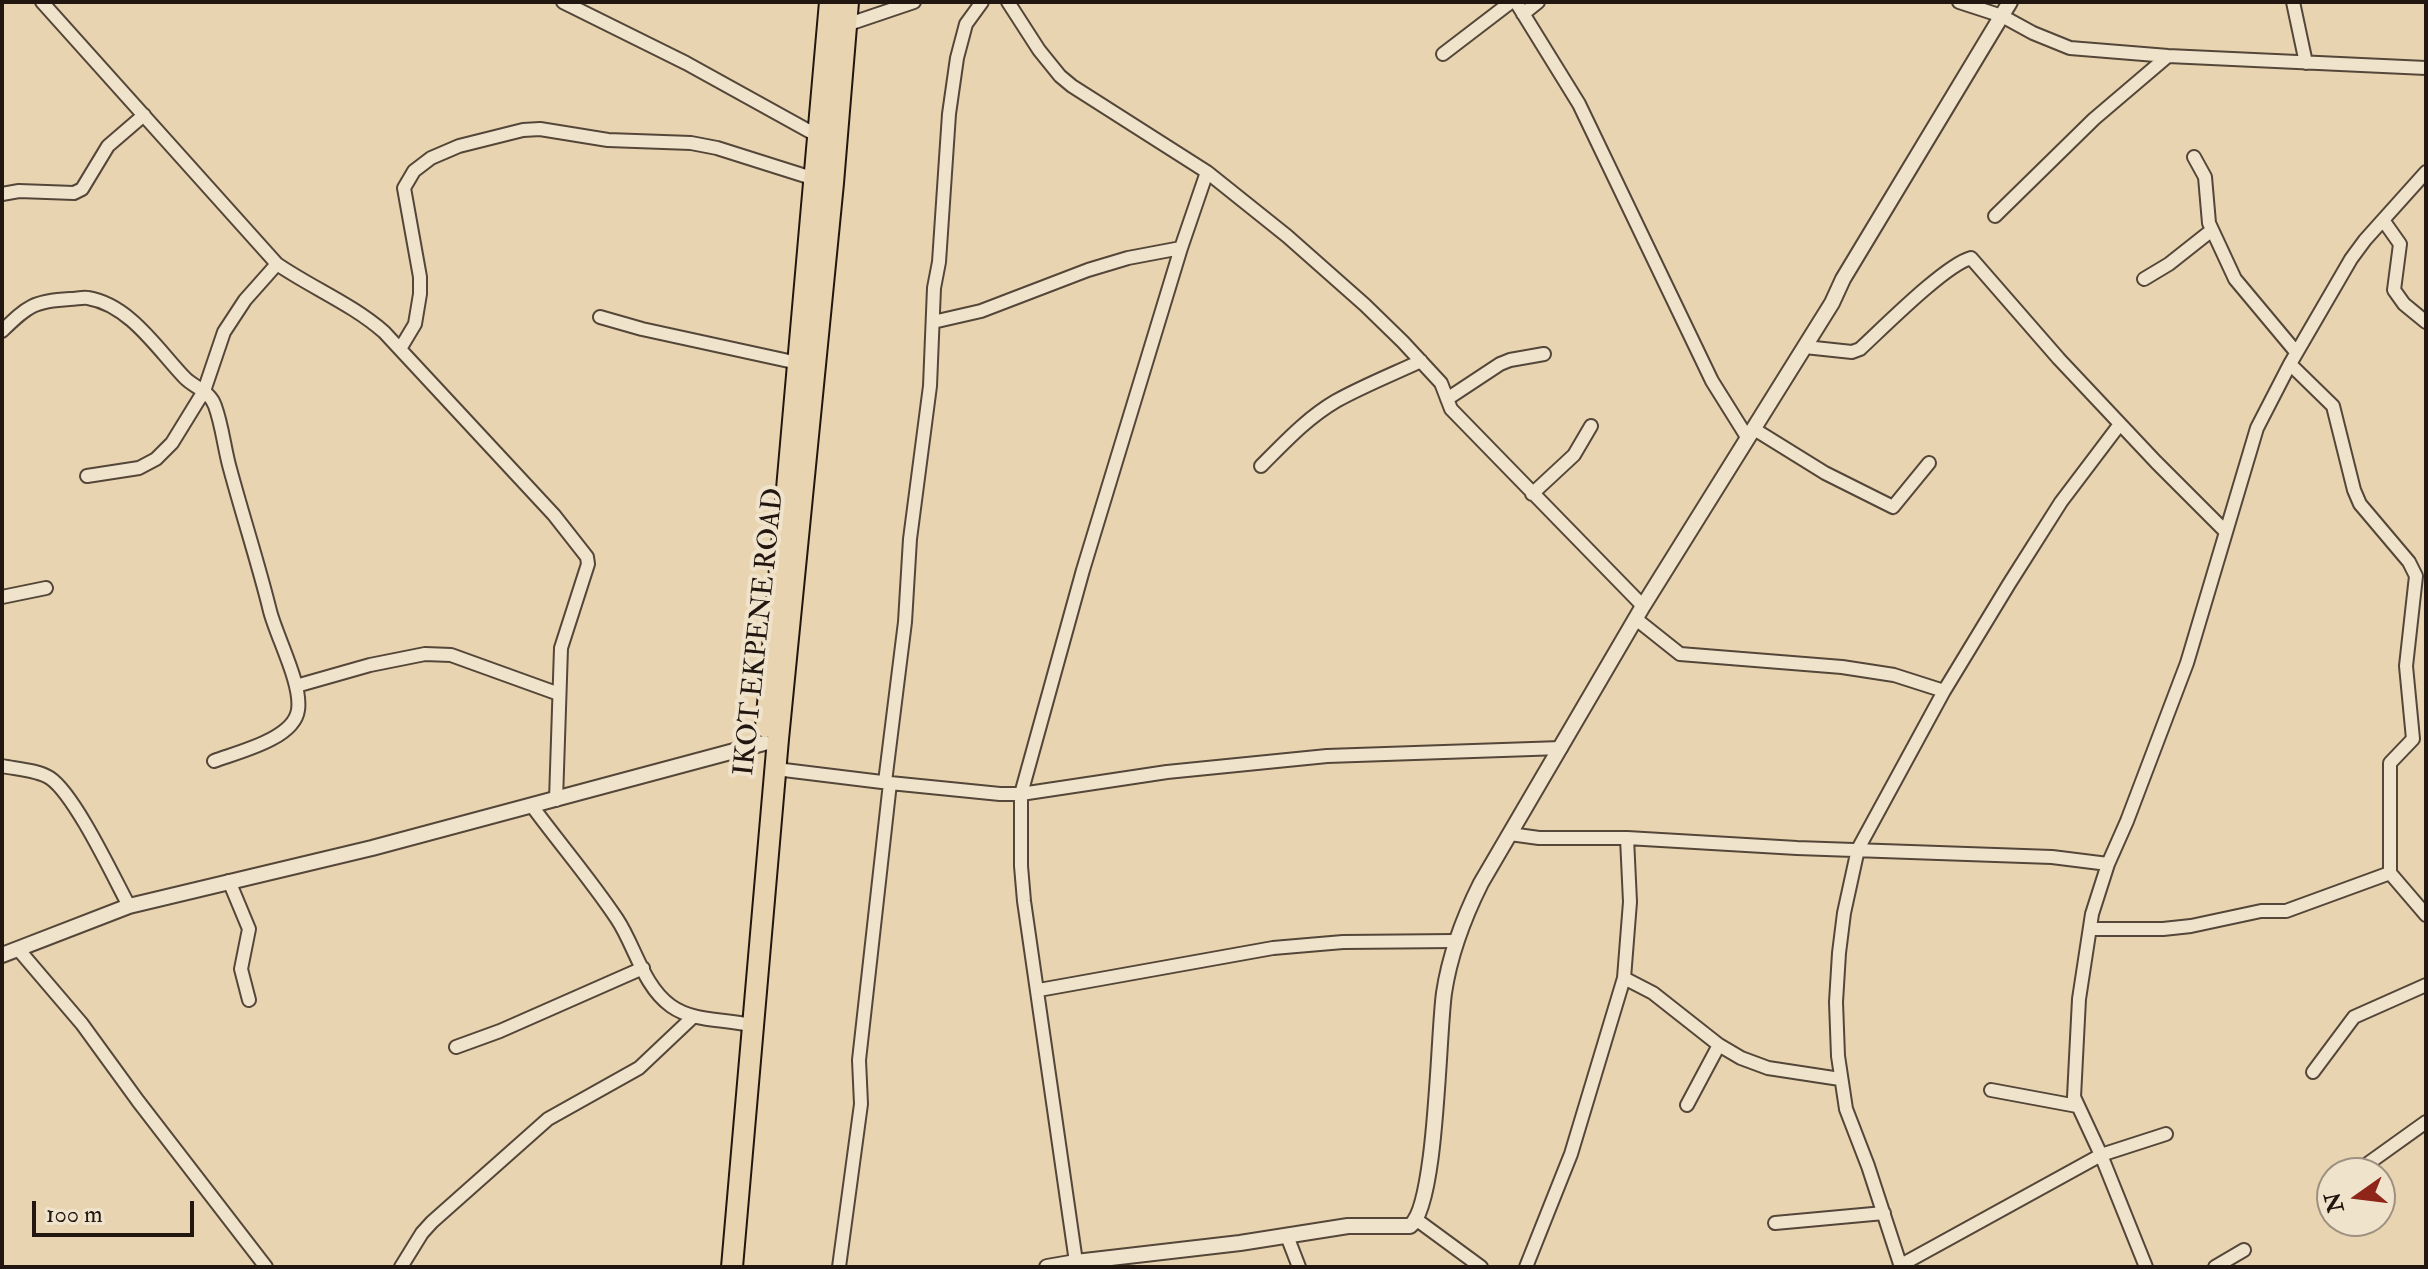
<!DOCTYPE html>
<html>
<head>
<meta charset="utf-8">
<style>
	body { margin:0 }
	#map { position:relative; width:2428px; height:1269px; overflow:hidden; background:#e8d4b0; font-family:"IM FELL Double Pica",serif }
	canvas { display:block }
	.frame { position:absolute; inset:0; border:4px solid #221610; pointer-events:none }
	.north { position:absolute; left:2316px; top:1157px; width:80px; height:80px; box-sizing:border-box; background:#f0e3cc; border:2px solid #9e9181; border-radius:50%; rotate:256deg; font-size:22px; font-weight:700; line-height:32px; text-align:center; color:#221610 }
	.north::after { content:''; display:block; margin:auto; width:28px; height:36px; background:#8f2418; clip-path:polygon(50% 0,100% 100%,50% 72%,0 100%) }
	.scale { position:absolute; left:32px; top:1201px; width:162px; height:36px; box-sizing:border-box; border:4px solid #221610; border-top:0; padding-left:10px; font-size:24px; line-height:28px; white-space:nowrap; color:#221610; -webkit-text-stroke:6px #f0e3cc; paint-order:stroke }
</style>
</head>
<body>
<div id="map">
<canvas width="2428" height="1269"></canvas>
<div class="frame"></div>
<div class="north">N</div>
<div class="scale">100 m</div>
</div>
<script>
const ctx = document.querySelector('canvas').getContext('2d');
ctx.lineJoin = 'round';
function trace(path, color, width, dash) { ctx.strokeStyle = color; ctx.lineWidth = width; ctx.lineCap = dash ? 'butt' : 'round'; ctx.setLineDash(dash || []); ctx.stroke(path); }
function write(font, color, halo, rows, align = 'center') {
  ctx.font = font + ' "IM FELL Double Pica",serif'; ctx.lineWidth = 8; ctx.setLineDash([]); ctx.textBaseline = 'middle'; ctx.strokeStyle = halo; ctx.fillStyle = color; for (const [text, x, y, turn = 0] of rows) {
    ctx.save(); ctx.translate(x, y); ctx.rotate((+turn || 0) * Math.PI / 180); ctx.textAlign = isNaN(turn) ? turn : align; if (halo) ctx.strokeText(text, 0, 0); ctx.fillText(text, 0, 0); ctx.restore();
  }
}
const minor = new Path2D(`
	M42 2 277 264C312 288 352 304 384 332L554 515 587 557 588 564 561 648 556 800
	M563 2 686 63 818 136
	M1008 2 1039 50 1060 76 1072 86 1207 172 1287 236 1365 305 1403 342 1441 383 1451 409 1643 606
	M1516 2 1579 104 1712 381 1747 437
	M1959 2 2002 16 2033 33 2070 48 2168 56 2426 68
	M2293 2 2306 63
	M1523 14 1538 2
	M846 25 914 2
	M1443 54 1511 2
	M2194 157 2205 177 2209 223 2235 279 2296 352
	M2 194 19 191 74 193 82 189 108 146 144 115
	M1995 216 2094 119 2168 56
	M2383 220 2400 244 2394 290 2404 304 2426 322
	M2144 279 2169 264 2212 230
	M600 317 642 329 798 363
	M933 322 981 311 1088 270 1128 258 1181 248
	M2 331C28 306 33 301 70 299 76 299 83 297 88 298 130 305 158 350 185 378 195 388 210 391 215 406 222 425 224 446 229 465 242 514 258 562 270 611 277 638 302 684 298 710 294 739 238 752 214 761
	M1805 347 1852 352 1860 349C1883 328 1945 265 1971 258L2059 359 2156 462 2226 532
	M400 349 415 324 420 294V277L404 188 414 171 431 158 459 146 523 130 540 129 608 140 691 143 717 148 815 179
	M2290 364 2333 406 2354 490 2360 504 2409 562 2416 576 2406 666 2413 739 2390 763V873L2426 915
	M1447 399 1500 364 1510 360 1544 354
	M1754 429 1825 473 1893 507 1929 463
	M1261 466C1285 442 1307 418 1336 401 1363 386 1393 374 1421 361
	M87 476 139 468 156 459 172 443 204 391 224 332 245 300 277 264
	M1532 494 1574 455 1591 426
	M2 597 46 588
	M1636 619 1680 654 1842 667 1894 675 1944 691
	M296 686 370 665 425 654 451 655 559 694
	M2 766C17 769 38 770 50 778 75 795 113 876 129 906
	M776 769 890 783 1000 794H1021L1167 772 1327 756 1561 748
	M885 782 905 622 910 539 930 386 934 288 939 262 949 114 957 58 966 24 982 2
	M532 806C560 844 591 880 617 919 635 946 643 986 671 1006 695 1023 726 1018 754 1026
	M1510 834 1539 838H1627L1797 848 2052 857 2108 864
	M229 881 249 929 241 969 249 1000
	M2090 929H2163L2191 926 2261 911H2286L2390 873
	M18 949 82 1024 138 1101 266 1267
	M1624 978 1653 993 1719 1045 1741 1058 1768 1068 1840 1079
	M1039 990 1273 948 1343 942 1455 941
	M456 1047 500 1031 643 968
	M2313 1072 2354 1017 2426 985
	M1991 1090 2077 1106
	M1687 1105 1719 1045
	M2359 1170 2426 1122
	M1417 1220 1481 1267
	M1775 1223 1884 1213
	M1287 1236 1299 1267
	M1076 1262 1024 901 1021 866V794L1083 570 1181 248 1207 172
	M1901 1265 2101 1155 2166 1134
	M401 1267 422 1233 432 1222 548 1119 639 1068 694 1016
	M839 1267 861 1104 859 1060 890 783
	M1526 1267 1571 1154 1624 978 1630 902 1627 838
	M1901 1267 1868 1166 1846 1109 1838 1056 1836 1002 1839 953 1844 913 1858 849 1944 691 2009 584 2061 502 2120 424
	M2146 1267 2101 1155 2074 1097 2079 999 2092 914 2108 864 2127 821 2187 663 2257 428 2290 364 2351 259 2365 240 2426 172
	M2215 1267 2244 1250`);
const tertiary = new Path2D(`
	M2 955 129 906 372 848 764 743
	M1047 1267 1076 1262 1240 1243 1348 1226H1410C1437 1206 1438 1035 1444 993 1450 953 1463 919 1481 883L1643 606 1832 303 1843 279 2010 2`);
const trunk = new Path2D(`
	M766 727 830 2
	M732 1267 778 739 833 183 848 2`);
const streetNames = [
	["IKOT EKPENE ROAD",761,632,-84]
];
trace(minor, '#544638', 16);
trace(tertiary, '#544638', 18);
trace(trunk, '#221610', 24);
trace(minor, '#f0e3cc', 12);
trace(tertiary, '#f0e3cc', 14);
trace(trunk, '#e8d4b0', 20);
write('28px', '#221610', '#f0e3cc', streetNames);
</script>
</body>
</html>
